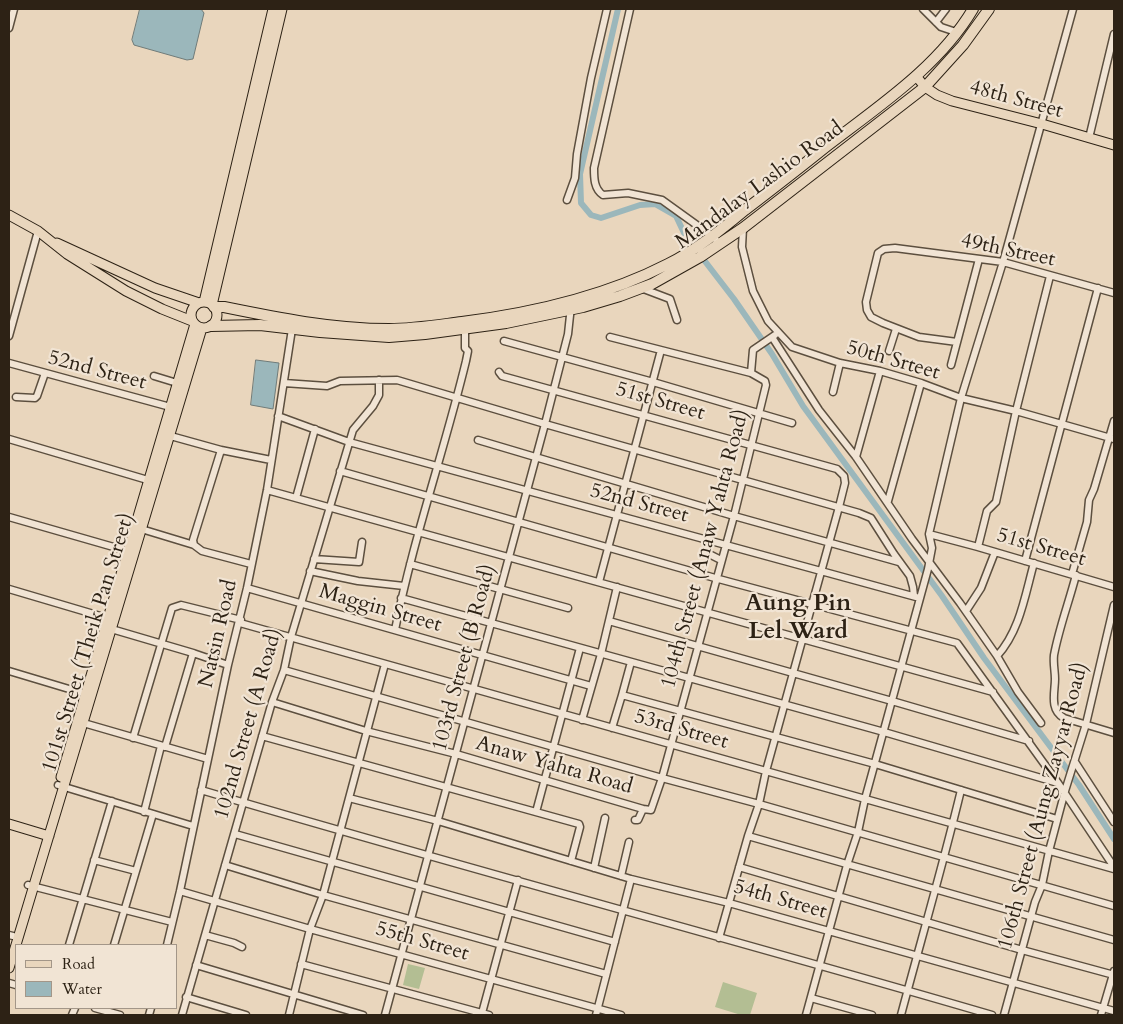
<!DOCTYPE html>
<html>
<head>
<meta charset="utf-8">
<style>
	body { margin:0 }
	#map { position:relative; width:1123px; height:1024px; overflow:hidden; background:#e9d6bd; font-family:Cardo,serif }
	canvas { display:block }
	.frame { position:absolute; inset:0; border:10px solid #2d2215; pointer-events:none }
	.legend { position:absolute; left:15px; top:944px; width:162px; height:65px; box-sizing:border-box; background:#f1e4d4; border:1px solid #a39688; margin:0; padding:6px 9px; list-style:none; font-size:15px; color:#2d2215 }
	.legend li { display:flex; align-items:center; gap:10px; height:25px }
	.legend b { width:25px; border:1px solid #a39688 }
</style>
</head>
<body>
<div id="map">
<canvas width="1123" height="1024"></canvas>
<div class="frame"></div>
<ul class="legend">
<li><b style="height:6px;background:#e9d6bd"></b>Road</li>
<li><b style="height:14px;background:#9bb7bb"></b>Water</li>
</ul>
</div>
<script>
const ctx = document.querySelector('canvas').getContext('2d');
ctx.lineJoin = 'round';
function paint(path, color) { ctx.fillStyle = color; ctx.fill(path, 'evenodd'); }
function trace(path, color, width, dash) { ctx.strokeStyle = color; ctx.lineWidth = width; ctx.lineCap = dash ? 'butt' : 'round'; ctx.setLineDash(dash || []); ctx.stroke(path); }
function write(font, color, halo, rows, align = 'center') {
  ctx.font = font + ' Cardo,serif'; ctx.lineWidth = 4.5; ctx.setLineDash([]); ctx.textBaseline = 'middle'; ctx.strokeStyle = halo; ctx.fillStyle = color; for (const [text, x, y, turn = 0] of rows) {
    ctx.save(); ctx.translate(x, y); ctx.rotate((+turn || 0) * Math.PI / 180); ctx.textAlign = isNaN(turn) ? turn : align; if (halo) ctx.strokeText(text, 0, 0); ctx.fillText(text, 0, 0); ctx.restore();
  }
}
const green = new Path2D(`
	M408 964 425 968 419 989 403 985Z
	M723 982 757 993 750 1015H741L715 1007Z`);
const water = new Path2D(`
	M140 9H201L204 13 193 59 187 60 134 45 132 40Z
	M256 360 279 363 273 409 251 405Z`);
const canal = new Path2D(`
	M618 9 580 174 581 203 591 215 601 218 640 205 655 204 676 216 685 235
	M704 260 734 299 772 354 803 406 942 596 984 658 1079 785 1114 839`);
const minor = new Path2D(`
	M630 9 594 168C594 178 594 189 603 195L628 193 662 200 712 236 720 244
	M923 9 941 27 956 32
	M936 22 946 9
	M9 28 14 9
	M1089 138 1114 34
	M567 200 575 178 577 154 591 78 607 9
	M743 228 742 247 753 291 768 321 792 347 840 363 880 371 921 383 961 398 1016 411 1114 439
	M641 288 670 299 677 320
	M9 336 38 231
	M772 337 819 410 856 457 912 539 960 603 997 656 1018 692 1041 723
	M504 341 653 382 792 423
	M957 342 919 337 883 323 871 317 867 310 866 302 878 253 884 249 895 248 1003 262 1114 293
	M889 351 896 329
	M9 363 174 408
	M951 365 979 259
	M499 372 502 376 837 469 844 476 845 483 839 507 766 771 759 804 748 836 719 938
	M751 373 753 350 775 335
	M154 376 177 383
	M284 383 327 386 340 381 397 380 545 424 859 513 871 518 894 554 910 576 913 587 914 596
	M833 392 840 363
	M16 397 35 398 37 396 45 373
	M278 416 349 442 916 597
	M167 435 221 450 193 540 194 545 202 551 251 564
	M9 439 151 481
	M478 440 734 516 899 562
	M221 450 271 460
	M856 457 880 371
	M340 471 715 578 957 643 1058 783
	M267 490 993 692
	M296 498 315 429
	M888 501 921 383
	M9 517 131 552
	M138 528 194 545
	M929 534 978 547 1114 587
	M978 547 987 511 996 502 1016 411 1050 276
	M711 555 721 560
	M314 559 359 562 362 542
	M1025 561 1098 288
	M410 564 568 608
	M310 571 358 581 404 586
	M1072 574 1087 522 1089 500 1094 489 1114 421
	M1076 575C1069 602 1059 628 1054 655 1053 663 1055 671 1055 679 1055 692 1049 710 1064 718L1114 733
	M599 582 661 350
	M247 588 591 686
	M9 589 107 618
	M401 598 884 732 1058 783 1114 867
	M966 611 981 588 995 552
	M609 621 892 701 1029 741
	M240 623 1114 869
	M108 628 193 653 228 665
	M395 630C413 539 444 452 466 361L468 351 465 348V329
	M997 656C1020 631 1025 595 1034 563
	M631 662 622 695 875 764 1057 819
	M284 670 662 778 759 804 1114 906
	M9 671 89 695
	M272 702 366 731 456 754 643 809 651 810 662 778 734 516 766 385 765 381 751 373 610 337
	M582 720 601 654 617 587
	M80 722 208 759
	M612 728 622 695
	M262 736 579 824 580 827 571 861
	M133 738 172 608 181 605 241 620
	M165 747 193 653
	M1075 762 1114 822
	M58 785 193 826
	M201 790C464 868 729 938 992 1015
	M349 798 438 821 631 879 729 903 1114 1011
	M144 812 161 746
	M536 812 580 648
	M635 820H638L643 809
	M235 834 615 942
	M748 836 1114 940
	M94 860 136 871
	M225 865 323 895 606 974
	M739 867 1022 950 1114 975
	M594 868 605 818
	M621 876 629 842
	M28 885 172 922
	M180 891 310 929 621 1015
	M9 935 13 936
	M205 935 234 943 242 947
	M69 945 112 801
	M114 945 153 814
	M167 945 180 891 228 665 247 588 267 490 292 329
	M301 964 489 1015
	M196 965 363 1015
	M9 983 16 985
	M186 997 246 1015
	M811 998 872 1015
	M95 1008 120 1015
	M482 1013 518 880
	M72 1015 75 1008
	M149 1015 151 1008
	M182 1015 272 702 284 670 291 637 353 430 373 406 379 395V380
	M289 1015 310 929 323 895 385 664
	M385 1015 545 424 568 334 571 306
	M596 1015 631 879
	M806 1015 847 865 858 832 865 799 928 569 932 548 929 534 961 398 1003 262 1073 9
	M901 1015C921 940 943 865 961 790
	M1004 1015 1035 902 1042 885 1049 851 1065 791 1086 724 1114 605
	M1101 1015 1114 971`);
const major = new Path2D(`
	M916 76 925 87 937 95 952 101 1042 124 1114 145
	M9 215 38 231 67 254 126 291 162 309 192 321
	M57 243 155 288 199 303
	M204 302 273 9
	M191 315a13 13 0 1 1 26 0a13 13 0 1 1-26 0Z
	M212 305 282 9
	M61 777 195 324
	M9 824 49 836
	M9 968 202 328`);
const highway = new Path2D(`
	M214 307H224C278 318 333 329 389 329 414 329 438 325 462 322 533 313 604 297 668 264 696 250 721 230 745 210 771 190 797 170 823 149 876 108 938 68 973 9
	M211 326 260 325 320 332 389 337 425 334 506 323 583 307 620 296 652 284 700 257 743 228 925 87 963 45 989 9`);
const streetNames = [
	["48th Street",1016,100,15],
	["Mandalay Lashio Road",760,186,-36],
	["49th Street",1008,251,12],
	["50th Srteet",893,361,16],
	["52nd Street",97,371,15],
	["51st Street",660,402,16],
	["52nd Street",639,504,15],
	["51st Street",1041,548,16],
	["104th Street (Anaw Yahta Road)",706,549,-75],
	["Maggin Street",380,609,16],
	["Natsin Road",219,634,-77],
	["101st Street (Theik Pan Street)",89,643,-73],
	["103rd Street (B Road)",465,658,-75],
	["102nd Street (A Road)",249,724,-74],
	["53rd Street",681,730,16],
	["Anaw Yahta Road",554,766,16],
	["106th Street (Aung Zayyar Road)",1044,806,-75],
	["54th Street",780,900,16],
	["55th Street",422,942,16]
];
const quarterNames = [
	["Aung Pin",798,604],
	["Lel Ward",798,632]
];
paint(green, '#b3be93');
paint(water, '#9bb7bb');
trace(water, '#6f7b79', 1);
trace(canal, '#9bb7bb', 6);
trace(minor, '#5c4f3f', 9);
trace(major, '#2d2215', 11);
trace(highway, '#2d2215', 12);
trace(minor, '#f1e4d4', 6);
trace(major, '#e9d6bd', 9);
trace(highway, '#e9d6bd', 10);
write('21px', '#2d2215', '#f1e4d4', streetNames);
write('bold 24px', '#2d2215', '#f1e4d4', quarterNames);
</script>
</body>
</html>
